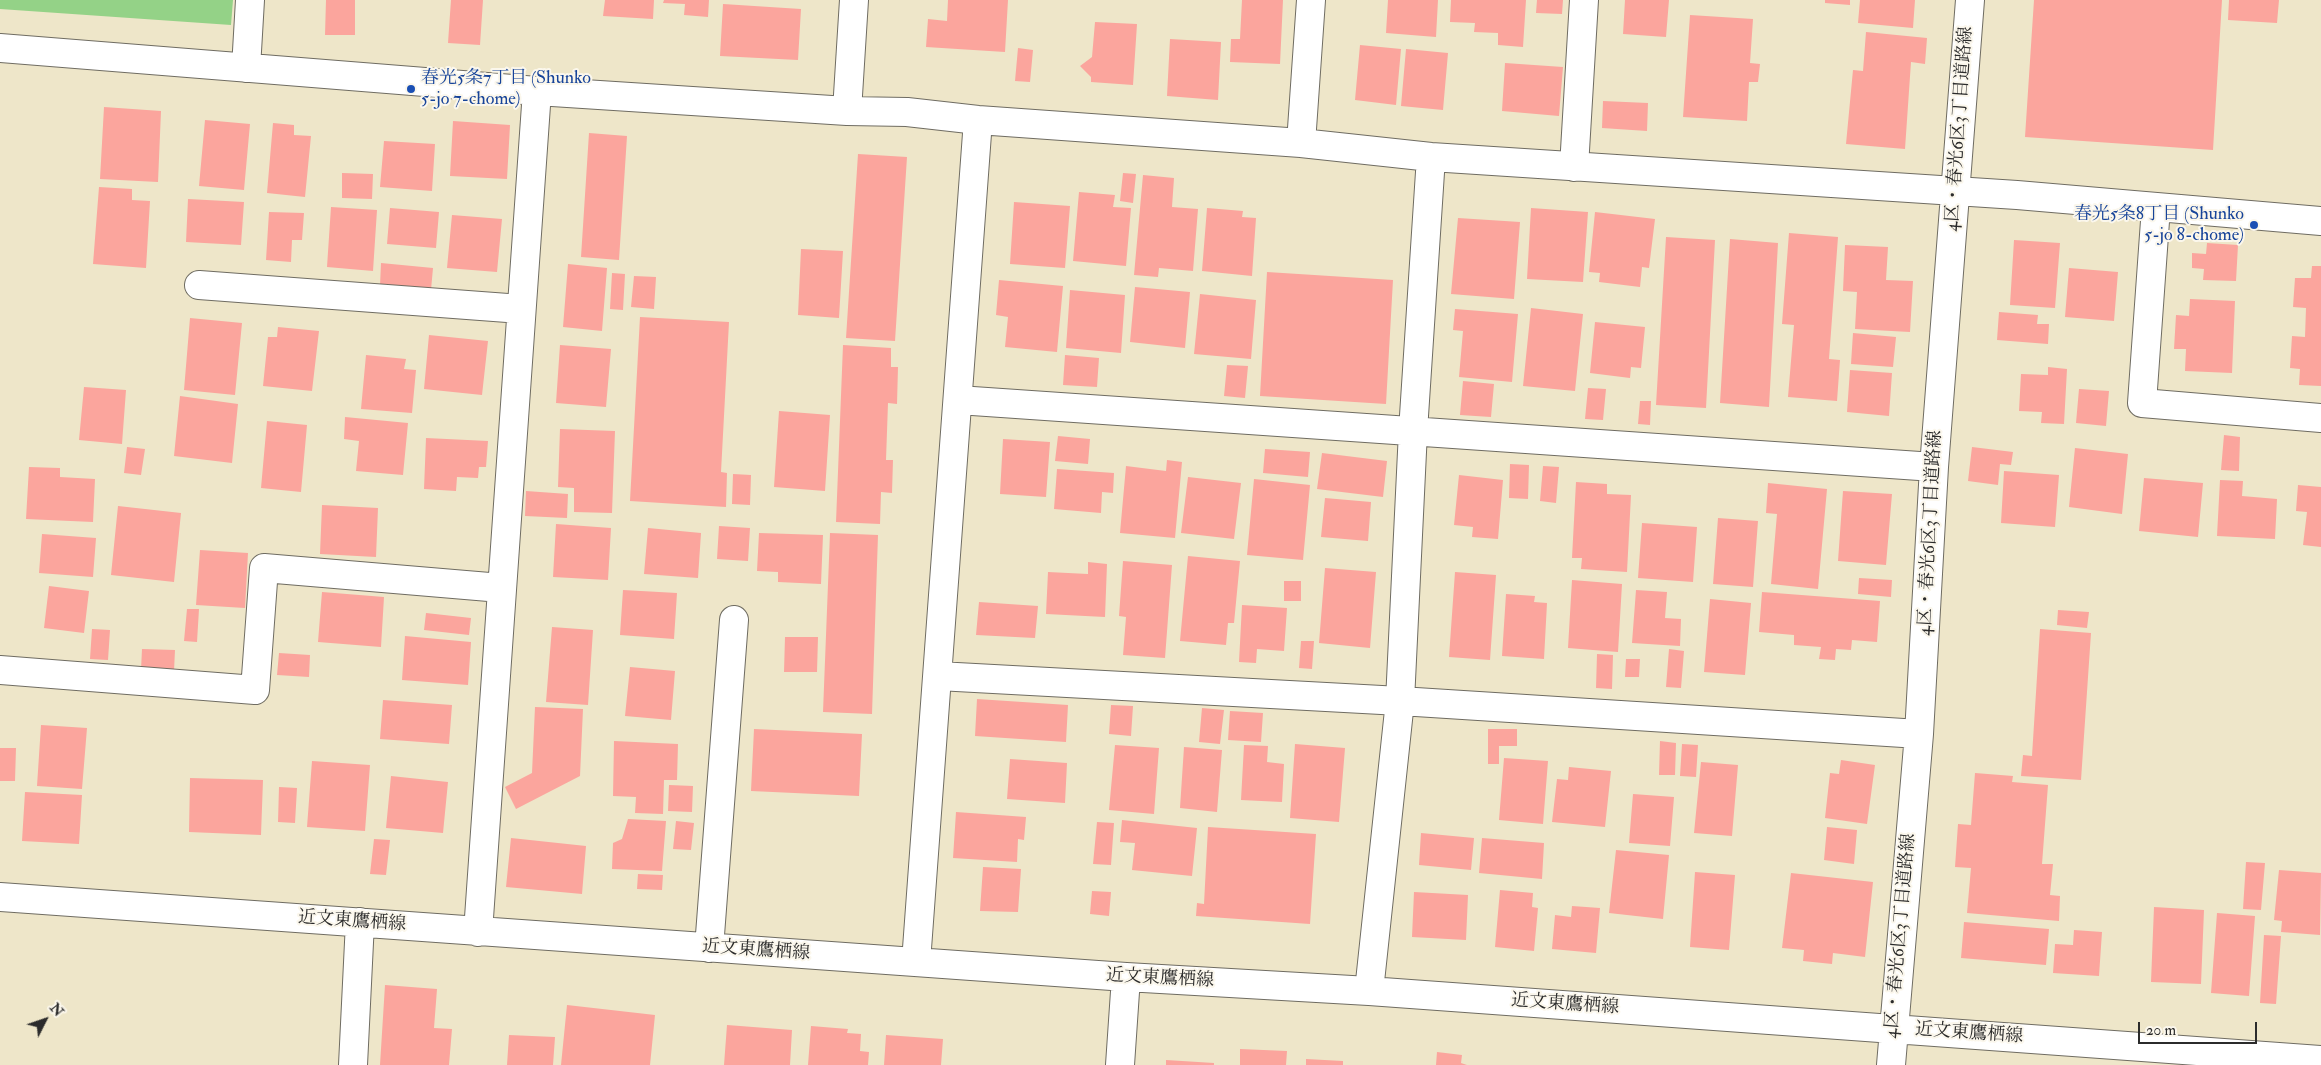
<!DOCTYPE html>
<html>
<head>
<meta charset="utf-8">
<style>
	body { margin:0 }
	#map { position:relative; width:2321px; height:1065px; overflow:hidden; background:#eee6c9; font-family:"IM FELL Double Pica",serif }
	canvas { display:block }
	.north { position:absolute; left:20px; top:995px; width:50px; height:50px; -webkit-text-stroke:4px #fbf7ec; paint-order:stroke; rotate:49deg; font-size:14px; font-weight:700; line-height:20px; text-align:center; color:#2b2b2b }
	.north::after { content:''; display:block; margin:auto; width:18px; height:22px; background:#2b2b2b; clip-path:polygon(50% 0,100% 100%,50% 72%,0 100%) }
	.scale { position:absolute; left:2138px; top:1022px; width:119px; height:22px; box-sizing:border-box; border:2px solid #2b2b2b; border-top:0; padding-left:6px; font-size:15px; line-height:18px; white-space:nowrap; color:#2b2b2b; -webkit-text-stroke:4px #fbf7ec; paint-order:stroke }
</style>
</head>
<body>
<div id="map">
<canvas width="2321" height="1065"></canvas>
<div class="north">N</div>
<div class="scale">20 m</div>
</div>
<script>
const ctx = document.querySelector('canvas').getContext('2d');
ctx.lineJoin = 'round';
function paint(path, color) { ctx.fillStyle = color; ctx.fill(path, 'evenodd'); }
function trace(path, color, width, dash) { ctx.strokeStyle = color; ctx.lineWidth = width; ctx.lineCap = dash ? 'butt' : 'round'; ctx.setLineDash(dash || []); ctx.stroke(path); }
function write(font, color, halo, rows, align = 'center') {
  ctx.font = font + ' "IM FELL Double Pica","Noto Serif JP",serif'; ctx.lineWidth = 4; ctx.setLineDash([]); ctx.textBaseline = 'middle'; ctx.strokeStyle = halo; ctx.fillStyle = color; for (const [text, x, y, turn = 0] of rows) {
    ctx.save(); ctx.translate(x, y); ctx.rotate((+turn || 0) * Math.PI / 180); ctx.textAlign = isNaN(turn) ? turn : align; if (halo) ctx.strokeText(text, 0, 0); ctx.fillText(text, 0, 0); ctx.restore();
  }
}
const green = new Path2D(`
	M0 0H233L231 25 0 9Z`);
const building = new Path2D(`
	M326 0H355V35H325Z
	M451 0H483L480 45 448 43Z
	M605 0H654L653 19 603 16Z
	M664 0H709L708 17 684 15 685 4 663 3Z
	M948 0H1008L1005 52 926 47 928 19 947 21Z
	M1242 0H1283L1280 64 1230 62 1231 39H1240Z
	M1388 0H1438L1436 37 1386 33Z
	M1451 0H1526L1523 47 1498 45V33L1474 32 1475 23 1450 22Z
	M1537 0H1563L1562 14 1536 13Z
	M1625 0H1669L1666 37 1623 34Z
	M1825 0H1850V5L1825 3Z
	M1860 0H1915L1913 28 1858 23Z
	M2034 0H2222L2213 150 2025 137Z
	M2229 0H2279L2277 23 2228 20Z
	M723 4 801 9 798 60 720 56Z
	M1690 15 1753 19 1750 63 1760 64 1758 82H1749L1747 121 1683 117Z
	M1095 22 1137 24 1133 85 1091 82V77L1080 66 1092 57Z
	M1866 32 1927 38 1925 64 1911 62 1905 149 1846 144 1853 70 1863 71Z
	M1170 39 1221 42 1218 100 1167 96Z
	M1360 45 1401 49 1396 105 1355 100Z
	M1018 48 1033 50 1030 82 1015 81Z
	M1406 49 1448 53 1443 110 1401 106Z
	M1505 63 1563 67 1559 116 1502 111Z
	M1603 101 1648 103 1647 131 1602 128Z
	M104 107 161 111 158 182 100 179Z
	M205 120 250 124 244 190 199 186Z
	M453 121 510 125 507 179 450 176Z
	M273 123 294 125V135L311 136 305 197 267 193Z
	M589 133 627 136 619 260 581 257Z
	M384 141 435 144 432 191 380 187Z
	M858 154 907 157 895 341 846 338Z
	M342 173 373 174 372 199 342 198Z
	M1123 173 1136 174 1133 203 1120 201Z
	M1143 175 1174 178 1172 207 1198 209 1193 271 1159 268 1158 277 1134 275Z
	M99 187 132 189V200L150 201 146 268 93 264Z
	M1079 192 1115 195 1113 207 1131 208 1126 266 1073 261Z
	M188 199 244 202 241 245 186 242Z
	M1014 202 1070 206 1065 268 1010 264Z
	M331 207 377 210 373 271 327 267Z
	M390 208 439 212 436 248 387 244Z
	M1207 208 1243 211 1242 217 1256 218 1252 276 1202 271Z
	M1531 208 1588 212 1583 282 1527 279Z
	M269 212 304 213 302 240H292L291 262 266 260Z
	M1595 212 1655 219 1649 268 1642 267 1640 287 1599 282 1600 273 1589 272Z
	M452 215 502 219 497 272 447 268Z
	M1458 218 1520 222 1514 299 1451 294Z
	M1789 233 1838 237 1829 359 1840 360 1837 401 1788 397 1794 325 1782 324Z
	M1666 237 1715 240 1706 408 1656 405Z
	M1730 239 1778 243 1769 407 1720 403Z
	M2014 240 2060 243 2055 308 2010 305Z
	M2207 243 2238 245 2236 281 2203 280 2204 269 2192 268V253L2206 254Z
	M1845 245 1888 247 1886 280 1913 281 1910 332 1855 329 1857 292 1843 291Z
	M801 249 843 251 839 318 798 315Z
	M381 263 433 268 431 290 380 286Z
	M568 264 607 268 602 331 563 327Z
	M2312 266H2321V386L2299 385 2300 369 2290 368 2292 336 2305 337 2306 308 2293 307 2295 278H2311Z
	M2069 268 2118 272 2114 321 2065 317Z
	M1267 272 1393 280 1386 404 1260 396Z
	M612 273 625 274 623 310 610 309Z
	M634 276 656 277 654 309 631 307Z
	M999 280 1063 286 1057 352 1005 347 1008 317 996 315Z
	M1135 287 1190 292 1185 348 1130 342Z
	M1070 290 1125 295 1121 353 1066 348Z
	M1200 294 1256 300 1251 359 1194 354Z
	M2190 299 2235 301 2232 373 2185 371 2186 349H2174L2176 315 2189 316Z
	M1531 308 1583 314 1575 391 1523 386Z
	M1455 309 1518 314 1512 382 1459 377 1463 331 1453 330Z
	M1999 312 2038 315 2037 324H2049L2048 344 1997 340Z
	M640 317 729 322 721 472 727 473 726 507 630 501Z
	M190 318 242 323 235 395 184 390Z
	M1595 322 1645 327 1641 368 1631 367 1630 378 1590 373Z
	M278 327 319 331 312 391 263 386 268 337H277Z
	M1853 333 1896 337 1893 367 1851 364Z
	M429 335 488 341 482 395 424 389Z
	M560 345 611 349 606 407 556 403Z
	M843 345 891 348V367H898L897 404 888 403 886 460H893L892 493 881 492 880 524 836 522Z
	M366 355 406 359 404 369 416 370 412 413 361 409Z
	M1065 355 1099 358 1097 387 1063 385Z
	M1227 365 1248 366 1245 398 1224 396Z
	M2048 367 2067 369 2064 424 2041 423 2042 412 2019 411 2021 374 2048 375Z
	M1850 370 1892 373 1889 416 1847 412Z
	M1463 381 1494 384 1491 417 1460 415Z
	M84 387 126 390 122 444 79 440Z
	M1588 388 1606 389 1603 420 1585 419Z
	M2079 389 2109 391 2106 426 2076 423Z
	M180 396 238 404 232 463 174 456Z
	M1640 401H1651L1650 425 1638 424Z
	M779 411 830 415 825 491 774 487Z
	M345 417 408 423 403 475 356 471 359 441 344 439Z
	M267 421 307 425 301 492 261 488Z
	M560 429 615 431 612 513 574 512V488L558 487Z
	M2224 435 2240 437 2239 471 2221 470Z
	M1058 436 1090 439 1088 464 1055 461Z
	M426 438 488 441 486 467H479L478 478 457 477 456 491 424 489Z
	M1003 439 1050 442 1046 497 1000 494Z
	M127 447 145 449 141 475 124 473Z
	M1972 447 2013 452 2011 465 2000 464 1998 485 1968 481Z
	M2075 448 2128 454 2122 514 2069 507Z
	M1265 449 1310 452 1308 477 1263 473Z
	M1322 453 1387 461 1383 497 1317 489Z
	M1167 460 1182 462 1175 538 1120 533 1126 466 1166 471Z
	M1510 464 1529 465 1528 499 1509 498Z
	M1543 466 1559 467 1556 503 1540 501Z
	M29 467 60 468V477L95 479 93 522 26 519Z
	M1057 469 1114 473 1113 493 1102 492 1101 513 1054 509Z
	M2004 471 2059 475 2055 527 2001 523Z
	M733 474 751 475 750 505 732 504Z
	M1459 475 1503 480 1498 539 1472 537 1473 527 1454 525Z
	M1188 477 1241 483 1234 539 1181 533Z
	M2144 478 2203 483 2198 537 2139 531Z
	M1254 479 1310 485 1303 560 1247 555Z
	M2220 480 2243 481 2242 496 2277 499 2275 539 2217 536Z
	M1576 482 1607 484V494L1631 495 1627 572 1581 569 1582 558H1572Z
	M1768 483 1827 489 1818 589 1771 584 1777 514 1766 513Z
	M2298 485 2321 487V547L2303 545 2307 512 2296 511Z
	M526 491 568 494 567 518 525 516Z
	M1843 491 1892 494 1886 565 1838 561Z
	M1325 498 1371 502 1368 541 1321 537Z
	M322 505 378 508 376 557 320 554Z
	M118 506 181 513 174 582 111 575Z
	M1718 518 1758 521 1753 587 1713 584Z
	M1642 523 1697 527 1693 582 1638 578Z
	M556 524 611 528 608 580 553 577Z
	M719 526 750 528 748 561 717 559Z
	M648 528 701 533 698 578 644 574Z
	M759 533 823 535 821 584 778 582V572L757 571Z
	M830 533 878 535 872 714 823 712Z
	M42 534 96 538 93 577 39 573Z
	M200 550 248 553 245 608 196 605Z
	M1188 556 1240 561 1234 623H1228L1226 645 1180 641Z
	M1123 561 1172 565 1165 658 1123 655 1126 617 1119 616Z
	M1088 562 1107 564 1105 617 1046 614 1048 572 1088 574Z
	M1325 568 1376 572 1370 648 1319 643Z
	M1455 572 1496 575 1490 660 1449 657Z
	M1859 578 1892 580 1891 597 1858 594Z
	M1572 580 1622 584 1618 652 1568 648Z
	M1284 581H1301V601H1284Z
	M49 586 89 591 84 633 44 628Z
	M623 590 677 593 674 639 620 635Z
	M1636 590 1667 592 1665 618 1681 619 1680 646 1632 643Z
	M322 592 384 597 381 647 318 642Z
	M1762 592 1880 601 1877 642 1852 640 1851 650 1836 649 1835 660 1819 659 1821 647 1794 645V635L1759 632Z
	M1506 594 1535 596 1534 602 1547 603 1544 659 1502 656Z
	M1710 599 1751 603 1745 675 1704 672Z
	M979 602 1038 606 1035 638 976 635Z
	M1242 605 1287 608 1284 651 1257 649 1256 663 1239 662Z
	M187 609H199L197 642 184 641Z
	M2058 610 2089 612 2087 628 2057 625Z
	M426 613 471 618 469 635 424 630Z
	M552 627 593 630 588 705 546 702Z
	M92 629 110 630 108 660 90 659Z
	M2040 629 2091 633 2081 780 2021 776 2023 755 2032 756Z
	M405 636 471 642 468 685 402 680Z
	M785 637H818L817 672H784Z
	M1301 641H1314L1312 669 1299 668Z
	M142 649 175 650 174 671 141 670Z
	M1669 649 1684 651 1681 688 1666 687Z
	M279 653 310 655 309 677 277 675Z
	M1597 654 1613 655 1612 689 1596 688Z
	M1626 659H1640L1639 677H1625Z
	M630 667 675 671 671 720 625 716Z
	M977 699 1068 705 1066 742 975 736Z
	M383 700 452 705 449 744 380 739Z
	M1111 705 1133 706 1131 736 1109 734Z
	M535 707 583 709 580 776 516 809 505 787 532 773Z
	M1202 708 1224 710 1220 744 1199 742Z
	M1230 711 1263 713 1261 742 1228 740Z
	M41 725 87 728 82 789 37 786Z
	M754 729 862 734 859 796 751 791Z
	M1488 729H1517V746H1499V764H1488Z
	M614 741 678 744 677 780H664L663 814 635 813 636 797 613 796Z
	M1660 741 1676 743 1675 775H1659Z
	M1295 744 1345 748 1339 822 1290 818Z
	M1682 744 1698 745 1696 777 1680 776Z
	M1115 745 1159 748 1154 814 1109 810Z
	M1244 745 1268 746 1267 762 1284 764 1282 802 1241 800Z
	M1184 747 1222 750 1217 812 1180 808Z
	M0 748H16L15 781H0Z
	M1504 758 1548 761 1543 824 1499 820Z
	M1010 759 1067 763 1065 803 1007 799Z
	M1841 760 1875 765 1867 824 1825 818 1830 773 1839 774Z
	M312 761 370 765 365 831 307 827Z
	M1701 762 1738 765 1732 836 1694 833Z
	M1569 767 1611 771 1605 827 1552 822 1557 779 1568 780Z
	M1975 773 2013 776 2012 782 2048 785 2042 864H2053L2050 895 2060 896 2059 921 1967 913 1971 868 1955 867 1958 824 1971 825Z
	M391 776 448 782 443 833 386 828Z
	M190 778 263 780 261 835 189 832Z
	M669 785 693 786 692 812 668 811Z
	M279 787 297 788 295 823 278 822Z
	M25 792 82 795 79 844 22 841Z
	M1633 794 1674 797 1670 846 1629 843Z
	M956 812 1026 817 1024 840 1018 839 1017 862 953 858Z
	M628 819 666 821 662 871 612 869 613 843 622 839Z
	M1122 820 1197 828 1192 876 1132 870 1135 843 1120 842Z
	M676 821 694 823 691 850 673 849Z
	M1097 822 1114 823 1111 865 1093 864Z
	M1208 827 1316 834 1310 924 1196 916 1197 903 1204 904Z
	M1827 827 1857 830 1854 864 1824 860Z
	M1421 833 1474 838 1471 870 1419 865Z
	M511 838 586 846 582 894 506 887Z
	M1482 838 1544 843 1542 879 1479 873Z
	M374 839 390 840 386 875 370 874Z
	M1616 850 1669 855 1663 919 1609 913Z
	M2246 862 2265 863 2261 910 2243 909Z
	M983 867 1021 869 1018 912 980 911Z
	M2279 870 2321 873 2320 935 2281 932 2282 921 2274 920Z
	M1695 872 1735 875 1729 950 1690 947Z
	M1791 873 1873 882 1865 957 1833 953 1832 964 1803 961 1804 950 1782 948Z
	M638 874 663 875 662 890 637 889Z
	M1500 890 1533 893 1532 907 1538 908 1534 951 1495 947Z
	M1092 891 1111 892 1109 916 1090 914Z
	M1414 892 1468 895 1466 940 1412 937Z
	M1572 906 1600 908 1596 953 1552 949 1555 915 1571 917Z
	M2154 907 2204 910 2201 984 2151 982Z
	M2217 913 2255 916 2249 996 2211 993Z
	M1964 922 2049 929 2046 965 1961 958Z
	M2074 930 2102 932 2099 976 2053 973 2055 944 2073 945Z
	M2264 935 2281 936 2276 1004 2260 1003Z
	M385 985 437 989 434 1028 452 1029 449 1065H380Z
	M567 1005 655 1015 650 1065H561Z
	M727 1025 792 1030 790 1065H724Z
	M811 1026 848 1029 847 1033 861 1034 860 1051 869 1052 868 1065H808Z
	M509 1035 555 1037 553 1065H507Z
	M886 1035 943 1039 941 1065H884Z
	M1240 1049 1287 1051 1286 1065H1240Z
	M1437 1052 1462 1055 1461 1063 1467 1065H1436Z
	M1306 1059 1343 1061V1065H1306Z
	M1166 1060 1214 1063V1065H1166Z`);
const minor = new Path2D(`
	M0 48 537 91 847 111 907 112 978 120 1301 143 1431 157 2017 195 2321 221
	M246 68 250 0
	M847 111 854 0
	M1301 143 1311 0
	M1574 167 1584 0
	M2156 207 2142 403 2321 418
	M199 285 521 309
	M958 400 1934 467
	M0 670 255 690 264 568 501 588
	M938 676 1400 701 1919 734
	M0 897 1126 977 1369 991 2321 1060
	M478 932 537 91
	M709 948 734 620
	M916 962 978 120
	M1369 991 1400 701 1413 431 1431 157
	M353 1065 360 922
	M1120 1065 1126 977
	M1891 1065 1919 734 1934 467 1970 0`);
const markers = [
	[411,89,5,"#1a4fb4"],
	[2254,225,5,"#1a4fb4"]
];
const transitNames = [
	["春光5条7丁目 (Shunko",421,79],
	["5-jo 7-chome)",421,100],
	["春光5条8丁目 (Shunko",2244,215,"right"],
	["5-jo 8-chome)",2244,236,"right"]
];
const streetNames = [
	["4区・春光6区3丁目道路線",1960,129,-86],
	["4区・春光6区3丁目道路線",1931,533,-87],
	["近文東鷹栖線",352,922,4],
	["4区・春光6区3丁目道路線",1901,936,-85],
	["近文東鷹栖線",756,951,4],
	["近文東鷹栖線",1160,979,3],
	["近文東鷹栖線",1565,1005,4],
	["近文東鷹栖線",1969,1034,4]
];
paint(green, '#94d287');
paint(building, '#fba59d');
trace(minor, '#6f6c62', 30);
trace(minor, '#fff', 28);
for (const [x, y, r, color] of markers) { const dot = new Path2D(); dot.arc(x, y, r, 0, 2 * Math.PI); ctx.fillStyle = color; ctx.fill(dot); trace(dot, '#fbf7ec', 2); }
write('18px', '#164399', '#fbf7ec', transitNames, 'left');
write('18px', '#2b2b2b', '#fbf7ec', streetNames);
</script>
</body>
</html>
